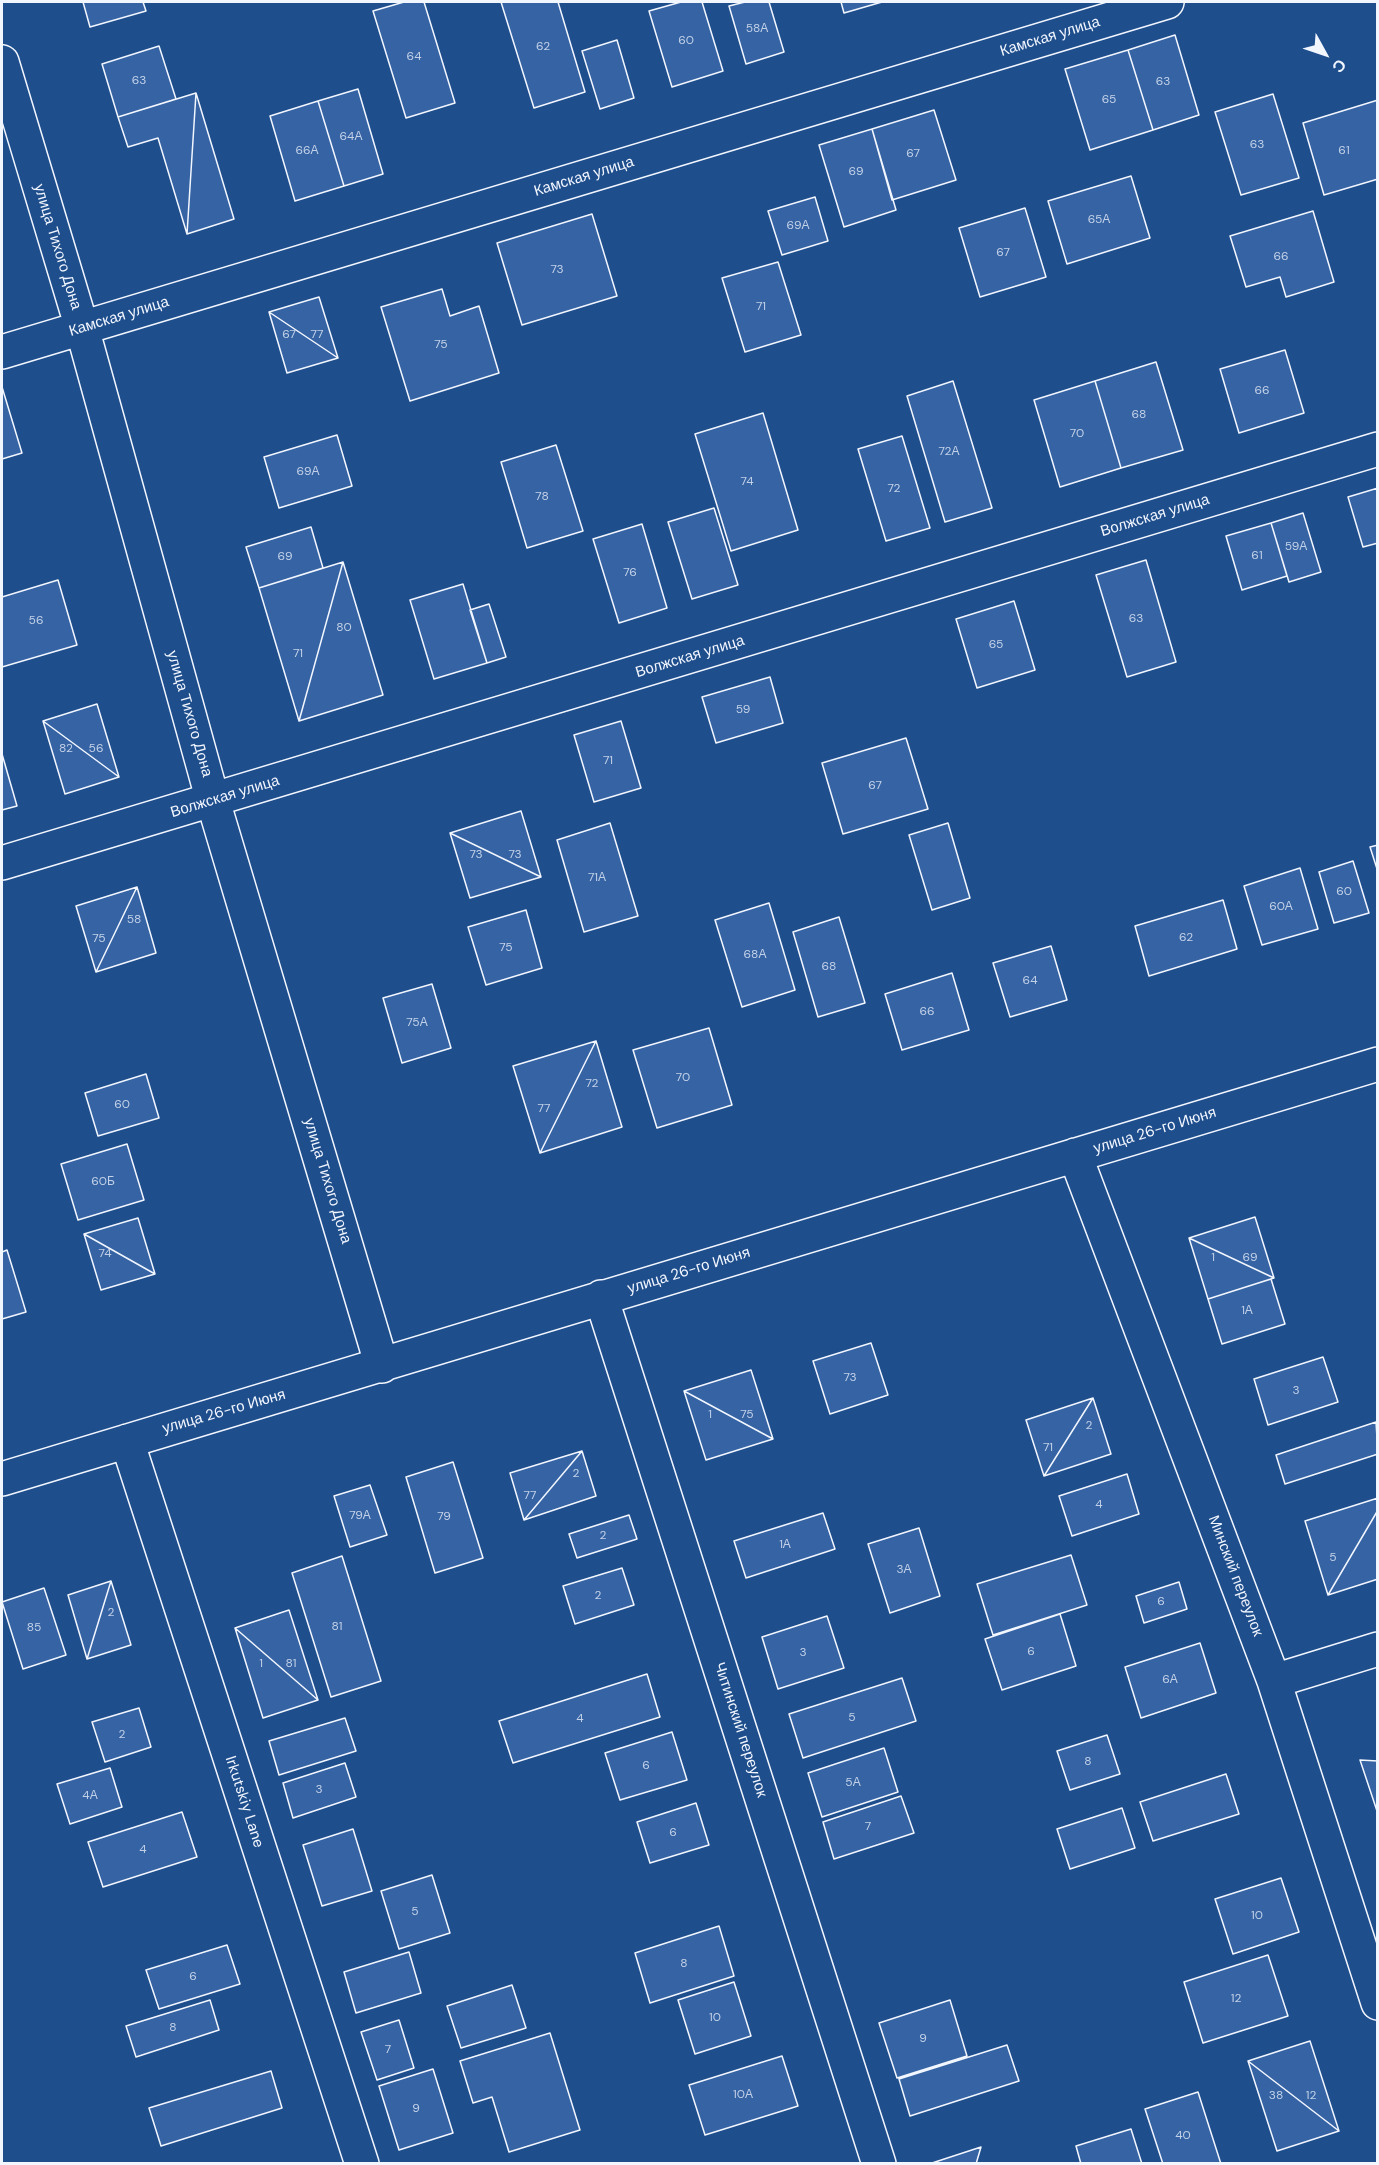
<!DOCTYPE html>
<html>
<head>
<meta charset="utf-8">
<style>
	body { margin:0 }
	#map { position:relative; width:1379px; height:2165px; overflow:hidden; background:#1f4e8c; font-family:"DM Sans",sans-serif }
	canvas { display:block }
	.frame { position:absolute; inset:0; border:3px solid #f2f6ff; pointer-events:none }
	.north { position:absolute; left:1295px; top:24px; width:60px; height:60px; -webkit-text-stroke:4px #1f4e8c; paint-order:stroke; rotate:130deg; font-size:16px; font-weight:700; line-height:24px; text-align:center; color:#f2f6ff }
	.north::after { content:''; display:block; margin:auto; width:21px; height:27px; background:#f2f6ff; clip-path:polygon(50% 0,100% 100%,50% 72%,0 100%) }
</style>
</head>
<body>
<div id="map">
<canvas width="1379" height="2165"></canvas>
<div class="frame"></div>
<div class="north">С</div>
</div>
<script>
const ctx = document.querySelector('canvas').getContext('2d');
ctx.lineJoin = 'round';
function paint(path, color) { ctx.fillStyle = color; ctx.fill(path, 'evenodd'); }
function trace(path, color, width, dash) { ctx.strokeStyle = color; ctx.lineWidth = width; ctx.lineCap = dash ? 'butt' : 'round'; ctx.setLineDash(dash || []); ctx.stroke(path); }
function write(font, color, halo, rows, align = 'center') {
  ctx.font = font + ' "DM Sans",sans-serif'; ctx.lineWidth = 4.5; ctx.setLineDash([]); ctx.textBaseline = 'middle'; ctx.strokeStyle = halo; ctx.fillStyle = color; for (const [text, x, y, turn = 0] of rows) {
    ctx.save(); ctx.translate(x, y); ctx.rotate((+turn || 0) * Math.PI / 180); ctx.textAlign = isNaN(turn) ? turn : align; if (halo) ctx.strokeText(text, 0, 0); ctx.fillText(text, 0, 0); ctx.restore();
  }
}
const building = new Path2D(`
	M83 2H143L146 11 90 27Z
	M404 2H424L455 103 406 118 373 11Z
	M501 2H558L585 92 534 108Z
	M681 2H702L723 71 672 87 649 11Z
	M745 2H769L784 52 746 64 729 6Z
	M841 2H882L844 13Z
	M1175 35 1199 115 1153 130 1128 50Z
	M617 40 634 98 600 109 582 51Z
	M159 46 176 99 118 117 102 64Z
	M1128 50 1153 130 1090 150 1065 69Z
	M358 89 383 174 344 186 318 101Z
	M196 93 187 234 158 138 128 147 118 117Z
	M196 93 234 219 187 234Z
	M1273 94 1299 178 1241 195 1215 112Z
	M1378 100V179L1324 195 1303 123Z
	M318 101 344 186 295 201 270 116Z
	M934 110 956 180 892 200 872 129Z
	M872 129 896 210 844 227 819 145Z
	M1131 176 1150 238 1067 264 1048 201Z
	M815 197 828 241 782 255 768 211Z
	M1025 208 1046 277 980 297 959 228Z
	M1313 211 1334 282 1286 297 1280 277 1246 287 1230 236Z
	M592 214 617 296 522 325 497 243Z
	M778 262 801 335 745 352 722 278Z
	M442 289 450 316 479 306 499 373 410 401 381 307Z
	M319 297 338 358 269 312Z
	M269 312 338 358 287 373Z
	M1285 350 1304 413 1239 433 1220 369Z
	M1156 362 1183 450 1121 468 1095 381Z
	M953 381 992 508 945 522 907 396Z
	M1095 381 1121 468 1060 487 1034 400Z
	M2 387 22 453 2 459Z
	M763 413 798 530 731 551 695 434Z
	M337 435 352 486 279 508 264 457Z
	M902 436 930 528 886 541 858 449Z
	M556 445 583 531 527 548 501 462Z
	M1378 488V543L1363 547 1348 497Z
	M714 508 738 585 692 599 668 522Z
	M1303 513 1321 572 1289 582 1271 523Z
	M1271 523 1287 576 1242 590 1226 536Z
	M642 524 667 608 619 623 593 539Z
	M311 527 323 568 259 588 246 547Z
	M1146 560 1176 662 1127 677 1096 575Z
	M343 562 299 721 259 588Z
	M343 562 383 695 299 721Z
	M58 580 77 645 2 667V597Z
	M463 584 487 663 434 679 410 600Z
	M1014 601 1035 670 977 688 956 619Z
	M489 604 506 657 487 663 470 610Z
	M770 677 783 723 716 743 702 697Z
	M97 704 119 777 43 721Z
	M43 721 119 777 65 794Z
	M621 721 641 788 594 802 574 735Z
	M906 738 928 809 843 834 822 763Z
	M2 754 17 806 2 810Z
	M521 811 541 877 450 833Z
	M610 823 638 916 584 932 557 840Z
	M948 823 970 898 932 910 909 835Z
	M450 833 541 877 470 898Z
	M1378 845V872L1370 847Z
	M1353 861 1369 913 1334 923 1319 872Z
	M1300 868 1318 929 1262 945 1244 886Z
	M137 887 156 953 96 972Z
	M137 887 96 972 76 906Z
	M1223 900 1237 949 1149 976 1135 926Z
	M769 903 795 990 742 1007 715 920Z
	M526 910 542 968 486 985 468 927Z
	M839 917 865 1003 818 1017 793 932Z
	M1051 946 1067 1000 1010 1017 993 963Z
	M952 973 969 1030 902 1050 885 994Z
	M432 984 451 1048 402 1063 383 998Z
	M709 1028 732 1105 657 1128 633 1050Z
	M596 1041 622 1127 540 1153Z
	M596 1041 540 1153 513 1066Z
	M146 1074 159 1118 98 1136 85 1093Z
	M127 1144 144 1200 78 1220 61 1164Z
	M1255 1217 1274 1278 1189 1238Z
	M138 1218 155 1274 84 1234Z
	M84 1234 155 1274 101 1290Z
	M1189 1238 1274 1278 1208 1299Z
	M7 1250 26 1312 2 1319V1252Z
	M1271 1279 1285 1324 1222 1344 1208 1299Z
	M871 1343 888 1395 830 1414 813 1361Z
	M1323 1357 1338 1402 1268 1425 1254 1379Z
	M751 1370 773 1439 684 1391Z
	M684 1391 773 1439 706 1460Z
	M1093 1398 1111 1454 1044 1476Z
	M1093 1398 1044 1476 1026 1420Z
	M1376 1422 1378 1454 1285 1484 1276 1455Z
	M582 1451 596 1496 524 1520Z
	M582 1451 524 1520 510 1473Z
	M453 1462 483 1558 435 1573 406 1477Z
	M1127 1474 1139 1514 1072 1536 1059 1496Z
	M370 1485 387 1535 350 1547 334 1496Z
	M1378 1498V1510L1328 1595 1305 1521Z
	M1378 1510V1579L1328 1595Z
	M823 1513 835 1549 746 1578 734 1541Z
	M629 1515 637 1539 577 1558 569 1534Z
	M919 1528 940 1596 890 1613 868 1544Z
	M1071 1555 1087 1605 993 1635 977 1584Z
	M342 1556 381 1681 331 1697 292 1573Z
	M622 1568 634 1605 575 1624 563 1586Z
	M111 1581 131 1645 87 1659Z
	M111 1581 87 1659 68 1595Z
	M1179 1582 1187 1609 1144 1623 1136 1596Z
	M44 1588 66 1655 23 1669 2 1602Z
	M289 1610 318 1700 235 1628Z
	M1060 1614 1076 1666 1002 1690 985 1639Z
	M827 1616 844 1668 778 1689 762 1637Z
	M235 1628 318 1700 263 1718Z
	M1200 1643 1216 1693 1141 1718 1125 1667Z
	M647 1674 660 1717 513 1763 499 1721Z
	M902 1678 916 1721 803 1758 789 1714Z
	M139 1708 151 1747 105 1762 92 1722Z
	M345 1718 356 1751 279 1775 269 1741Z
	M672 1732 687 1780 620 1800 605 1753Z
	M1107 1735 1120 1774 1070 1790 1057 1751Z
	M884 1748 898 1792 822 1817 808 1773Z
	M1360 1760 1378 1761V1814Z
	M345 1763 356 1797 293 1818 283 1783Z
	M110 1768 122 1807 70 1824 57 1784Z
	M1226 1774 1239 1814 1153 1841 1140 1802Z
	M901 1796 914 1833 834 1859 823 1822Z
	M696 1803 709 1845 650 1863 637 1822Z
	M1122 1808 1135 1848 1070 1869 1057 1829Z
	M182 1812 197 1857 103 1887 88 1842Z
	M353 1829 372 1891 322 1906 303 1845Z
	M432 1875 450 1933 399 1949 381 1891Z
	M1281 1878 1299 1932 1233 1954 1215 1899Z
	M719 1926 734 1976 650 2003 635 1953Z
	M227 1945 240 1984 159 2009 146 1970Z
	M409 1952 421 1993 356 2013 344 1972Z
	M1268 1955 1288 2016 1203 2043 1184 1982Z
	M734 1982 751 2036 695 2054 678 2000Z
	M512 1985 526 2028 461 2048 447 2006Z
	M210 2000 219 2030 136 2057 126 2026Z
	M950 2000 967 2056 897 2078 879 2023Z
	M399 2020 414 2068 377 2080 361 2032Z
	M550 2033 580 2130 509 2152 492 2097 473 2103 460 2061Z
	M1310 2041 1339 2131 1248 2061Z
	M1007 2045 1019 2081 910 2116 899 2079Z
	M782 2056 798 2106 705 2135 689 2085Z
	M1248 2061 1339 2131 1277 2151Z
	M433 2069 453 2133 399 2150 379 2086Z
	M271 2071 282 2108 161 2146 149 2108Z
	M1198 2092 1221 2164H1163L1145 2109Z
	M1131 2129 1142 2164H1081L1076 2146Z
	M981 2147 976 2164H929Z`);
const minor = new Path2D(`
	M2 62 82 328 213 801 382 1366
	M2 352 1167 2
	M2 863 1378 449
	M1075 1155 1274 1681 1378 2003
	M601 1297 879 2164
	M127 1441 362 2164
	M2 1479 1378 1064
	M1274 1681 1378 1649`);
const numberNames = [
	["58А",757,29],
	["60",686,41],
	["62",543,47],
	["64",414,57],
	["63",139,81],
	["63",1163,82],
	["65",1109,100],
	["64А",351,137],
	["63",1257,145],
	["66А",307,151],
	["61",1344,151],
	["67",913,154],
	["69",856,172],
	["65А",1099,220],
	["69А",798,226],
	["67",1003,253],
	["66",1281,257],
	["73",557,270],
	["71",761,307],
	["67",289,335],
	["77",317,335],
	["75",441,345],
	["66",1262,391],
	["68",1139,415],
	["70",1077,434],
	["72А",949,452],
	["69А",308,472],
	["74",747,482],
	["72",894,489],
	["78",542,497],
	["59А",1296,547],
	["61",1257,556],
	["69",285,557],
	["76",630,573],
	["63",1136,619],
	["56",36,621],
	["80",344,628],
	["65",996,645],
	["71",298,654],
	["59",743,710],
	["82",66,749],
	["56",96,749],
	["71",608,761],
	["67",875,786],
	["73",476,855],
	["73",515,855],
	["71А",597,878],
	["60",1344,892],
	["60А",1281,907],
	["58",134,920],
	["62",1186,938],
	["75",99,939],
	["75",506,948],
	["68А",755,955],
	["68",829,967],
	["64",1030,981],
	["66",927,1012],
	["75А",417,1023],
	["70",683,1078],
	["72",592,1084],
	["60",122,1105],
	["77",544,1109],
	["60Б",103,1182],
	["74",105,1254],
	["1",1213,1258],
	["69",1250,1258],
	["1А",1247,1311],
	["73",850,1378],
	["3",1296,1391],
	["1",710,1415],
	["75",747,1415],
	["2",1089,1426],
	["71",1048,1448],
	["2",576,1474],
	["77",530,1496],
	["4",1099,1505],
	["79А",360,1516],
	["79",444,1517],
	["2",603,1536],
	["1А",785,1545],
	["5",1333,1558],
	["3А",904,1570],
	["2",598,1596],
	["6",1161,1602],
	["2",111,1613],
	["81",337,1627],
	["85",34,1628],
	["6",1031,1652],
	["3",803,1653],
	["1",261,1664],
	["81",291,1664],
	["6А",1170,1680],
	["5",852,1718],
	["4",580,1719],
	["2",122,1735],
	["8",1088,1762],
	["6",646,1766],
	["5А",853,1783],
	["3",319,1790],
	["4А",90,1796],
	["7",868,1827],
	["6",673,1833],
	["4",143,1850],
	["5",415,1912],
	["10",1257,1916],
	["8",684,1964],
	["6",193,1977],
	["12",1236,1999],
	["10",715,2018],
	["8",173,2028],
	["9",923,2039],
	["7",388,2050],
	["10А",743,2095],
	["38",1276,2096],
	["12",1311,2096],
	["9",416,2109],
	["40",1183,2136]
];
const streetNames = [
	["Камская улица",1050,37,-17],
	["Камская улица",584,177,-17],
	["улица Тихого Дона",57,247,73],
	["Камская улица",119,317,-17],
	["Волжская улица",1155,516,-17],
	["Волжская улица",690,657,-17],
	["улица Тихого Дона",189,714,74],
	["Волжская улица",225,797,-17],
	["улица 26-го Июня",1155,1131,-17],
	["улица Тихого Дона",327,1181,73],
	["улица 26-го Июня",689,1271,-17],
	["улица 26-го Июня",224,1412,-16],
	["Минский переулок",1235,1576,69],
	["Читинский переулок",740,1730,72],
	["Irkutskiy Lane",244,1802,72]
];
paint(building, '#3563a3');
trace(building, '#f2f6ff', 1.5);
trace(minor, '#f2f6ff', 36);
trace(minor, '#1f4e8c', 33);
write('12px', '#c3d1e8', null, numberNames);
write('15px', '#f2f6ff', '#1f4e8c', streetNames);
</script>
</body>
</html>
